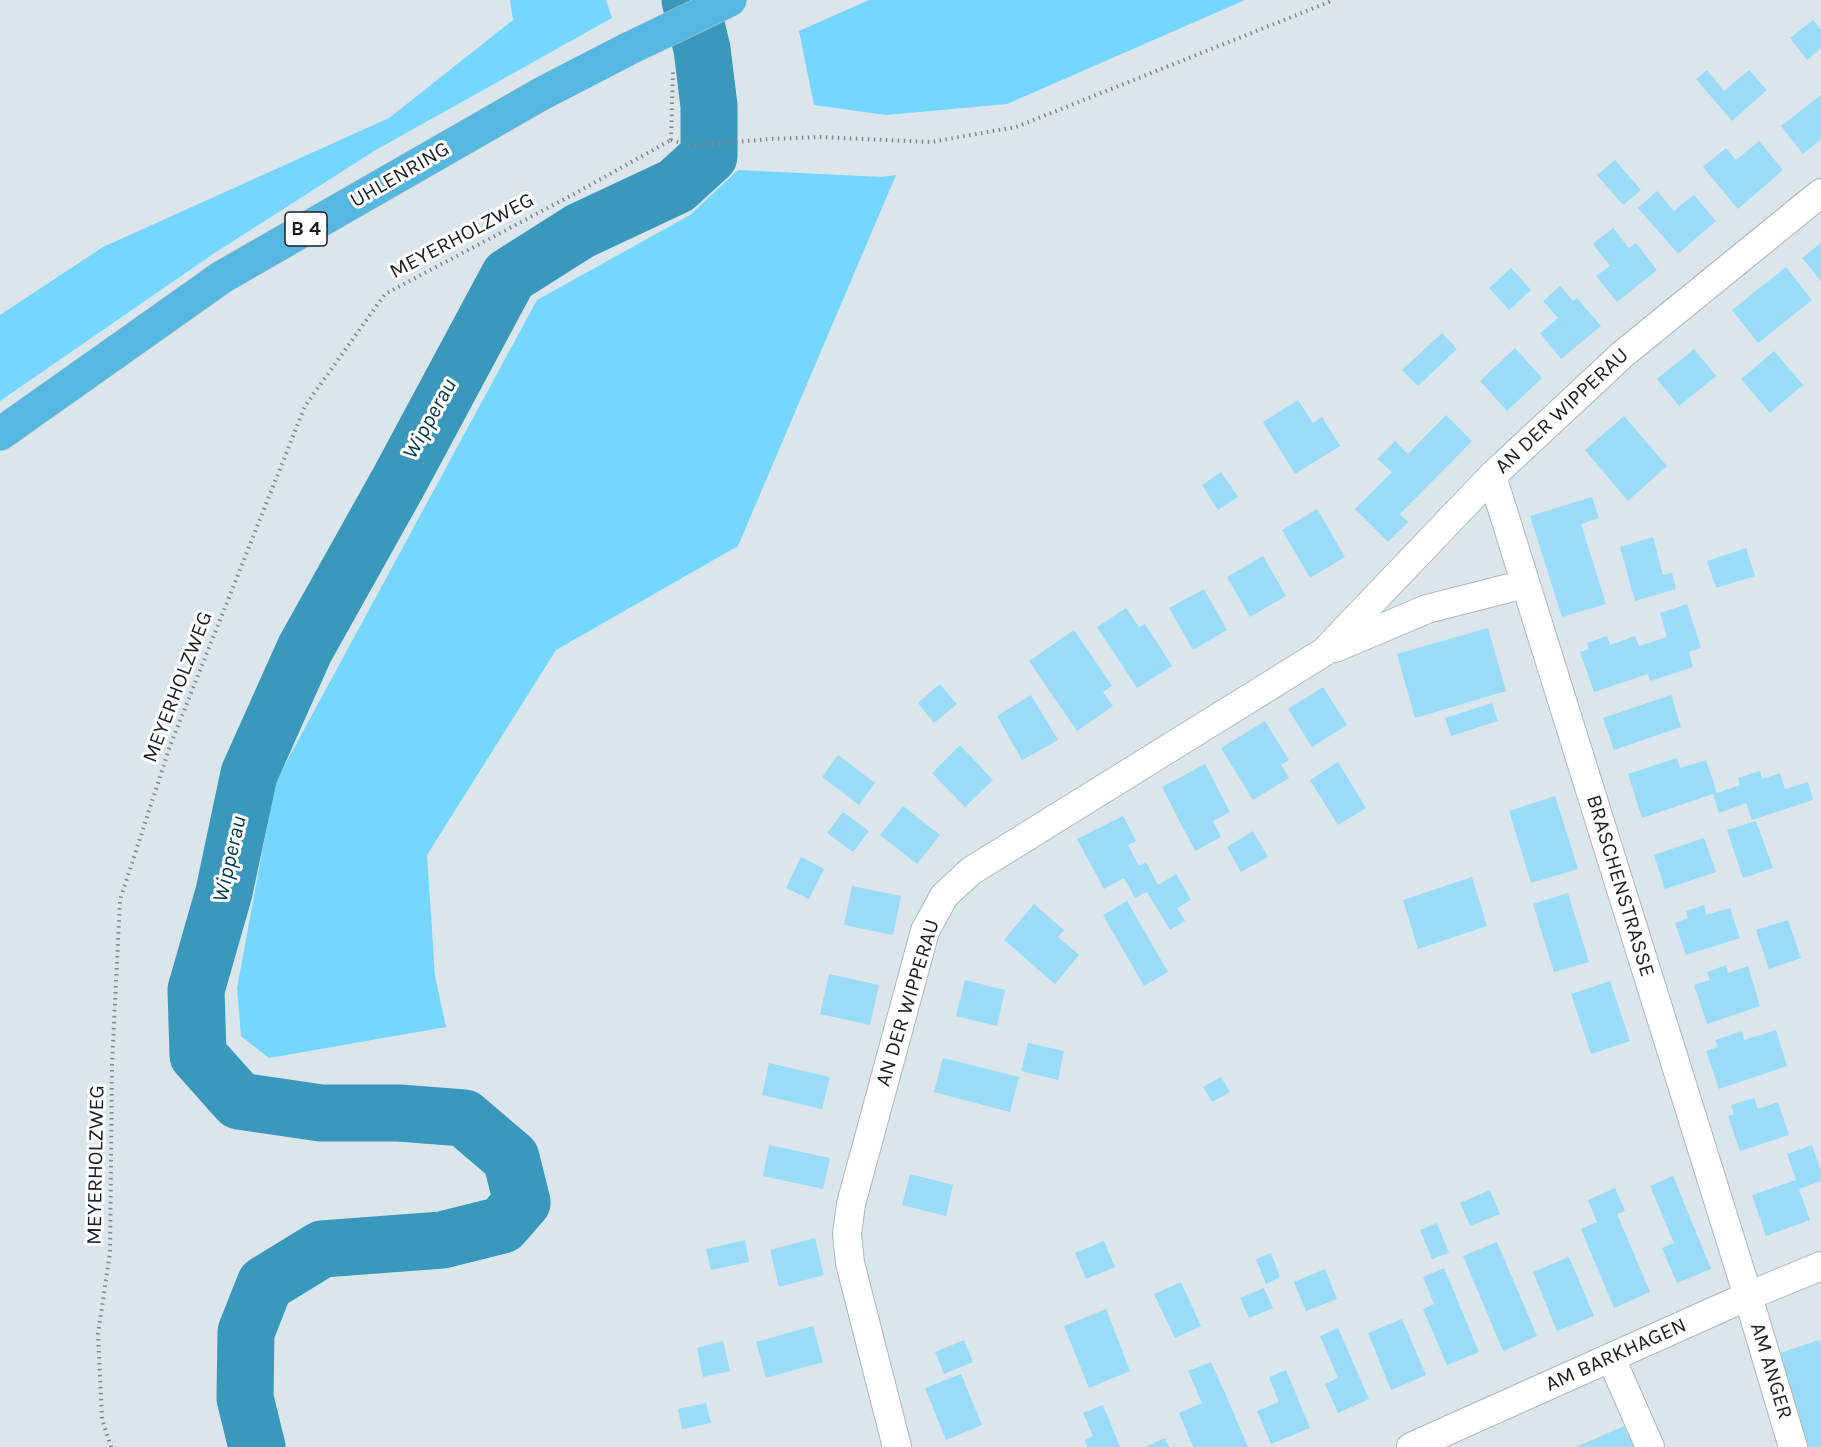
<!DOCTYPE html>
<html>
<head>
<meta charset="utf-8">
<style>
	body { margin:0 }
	canvas { display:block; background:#dae6eb }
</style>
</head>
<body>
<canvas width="1821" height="1447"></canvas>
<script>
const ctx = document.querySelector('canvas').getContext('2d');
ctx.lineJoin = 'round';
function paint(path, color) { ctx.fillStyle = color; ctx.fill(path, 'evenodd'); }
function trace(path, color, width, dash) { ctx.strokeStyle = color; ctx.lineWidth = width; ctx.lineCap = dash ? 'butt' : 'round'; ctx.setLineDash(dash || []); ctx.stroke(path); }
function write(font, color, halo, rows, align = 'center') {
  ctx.font = font + ' Karla,sans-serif'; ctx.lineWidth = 6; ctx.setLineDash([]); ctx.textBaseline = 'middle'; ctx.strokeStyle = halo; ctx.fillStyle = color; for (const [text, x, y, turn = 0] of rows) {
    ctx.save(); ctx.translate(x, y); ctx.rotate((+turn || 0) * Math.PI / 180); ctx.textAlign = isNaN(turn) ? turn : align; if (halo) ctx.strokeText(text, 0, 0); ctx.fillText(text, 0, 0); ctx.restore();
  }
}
const green = new Path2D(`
	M510 0H606L612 18 374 151 213 254 0 401V315L103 247 389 118 513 20Z
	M869 0H1245L1007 104 886 115 814 105 799 31Z
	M738 170 882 177 896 175 738 546 556 650 427 855 435 976 446 1027 269 1058 241 1036 237 988 275 783 537 300 690 215Z`);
const river = new Path2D(`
	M257 1447 245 1398 246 1332 265 1284 322 1249 442 1240 502 1225 522 1202 511 1158 464 1118 399 1113H321L239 1101 198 1055 196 990 224 892 249 774 305 649 399 481 509 276 580 231 676 186 709 156V106L702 49 690 0`);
const building = new Path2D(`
	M1813 20 1821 30V48L1807 60 1790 38Z
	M1707 70 1724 91 1749 70 1767 90 1732 121 1696 79Z
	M1821 95V139L1803 154 1781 126Z
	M1759 141 1783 170 1738 209 1703 167 1726 148 1736 160Z
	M1615 160 1641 190 1623 205 1597 175Z
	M1657 191 1674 211 1694 195 1716 221 1678 254 1638 208Z
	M1613 228 1629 248 1636 243 1657 270 1617 302 1596 276 1610 266 1593 244Z
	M1821 243V281L1802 258Z
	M1786 267 1812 300 1758 343 1732 310Z
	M1511 268 1531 290 1509 310 1489 288Z
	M1560 286 1573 301 1577 298 1601 326 1561 359 1540 333 1558 318 1543 301Z
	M1442 333 1457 349 1418 386 1402 370Z
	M1515 348 1542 378 1507 411 1480 381Z
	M1694 349 1716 376 1679 406 1657 379Z
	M1774 351 1803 385 1770 413 1741 379Z
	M1298 400 1313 423 1322 417 1340 446 1295 474 1263 422Z
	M1446 415 1472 441 1400 514 1408 522 1388 542 1355 509 1392 472 1377 459 1395 441 1408 454Z
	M1624 416 1667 466 1628 501 1585 450Z
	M1221 472 1238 497 1218 510 1202 485Z
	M1592 497 1599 518 1581 524 1606 604 1562 617 1530 516Z
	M1317 509 1345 557 1310 578 1282 530Z
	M1653 537 1663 575 1672 573 1676 589 1635 601 1620 547Z
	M1746 548 1755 576 1716 588 1707 561Z
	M1263 556 1286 596 1250 617 1227 577Z
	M1204 589 1227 630 1193 650 1169 608Z
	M1687 604 1701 648 1689 652 1693 667 1650 681 1648 674 1594 692 1580 652 1589 649 1587 643 1607 636 1610 645 1635 636 1639 646 1667 637 1660 613Z
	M1126 608 1139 627 1145 624 1172 666 1137 688 1097 627Z
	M1488 628 1506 691 1415 718 1397 654Z
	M1074 630 1112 686 1103 692 1113 706 1077 731 1029 661Z
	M940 684 957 704 934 723 918 703Z
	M1323 687 1347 725 1312 747 1288 709Z
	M1031 695 1058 740 1022 760 997 716Z
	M1671 695 1681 727 1614 750 1603 718Z
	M1492 703 1498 721 1451 736 1445 718Z
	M1265 721 1289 760 1281 765 1289 778 1253 800 1221 748Z
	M960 745 993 780 965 807 932 773Z
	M838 755 875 783 859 805 822 777Z
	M1677 758 1680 768 1706 760 1717 793 1740 785 1738 778 1760 771 1762 779 1780 773 1785 789 1808 782 1813 800 1752 820 1746 803 1719 813 1713 794 1642 818 1628 774Z
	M1338 762 1366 808 1338 825 1310 780Z
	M1205 764 1230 812 1213 821 1221 837 1195 851 1162 787Z
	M1555 796 1578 869 1531 883 1509 811Z
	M903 806 940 835 917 864 880 835Z
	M843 812 869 831 853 852 827 833Z
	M1123 816 1136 841 1128 845 1139 866 1146 862 1158 885 1176 874 1191 900 1177 908 1185 921 1170 930 1147 892 1135 898 1124 878 1104 889 1077 839Z
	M1756 821 1773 868 1743 878 1727 830Z
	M1253 831 1268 857 1241 872 1227 847Z
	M1704 838 1716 872 1665 889 1654 855Z
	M801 857 824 869 809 899 786 888Z
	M1472 877 1487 926 1418 949 1403 900Z
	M852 886 901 896 893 935 844 925Z
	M1568 893 1589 962 1554 972 1533 904Z
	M1127 901 1168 972 1144 986 1103 915Z
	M1034 904 1064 930 1058 937 1079 955 1055 984 1004 940Z
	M1704 905 1706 915 1730 908 1740 938 1686 955 1675 923 1688 918 1686 911Z
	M1788 920 1801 958 1769 969 1756 930Z
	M1726 965 1728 973 1748 966 1760 1006 1707 1024 1694 985 1710 980 1707 972Z
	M829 974 879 985 870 1025 820 1014Z
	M965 980 1005 990 997 1026 956 1016Z
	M1610 981 1630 1041 1591 1054 1571 994Z
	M1776 1030 1787 1066 1719 1089 1706 1051 1718 1047 1715 1040 1742 1031 1744 1040Z
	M1028 1043 1064 1051 1058 1080 1021 1071Z
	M943 1058 1019 1077 1010 1112 934 1092Z
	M769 1063 830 1077 822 1109 762 1095Z
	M1221 1077 1230 1092 1212 1102 1203 1087Z
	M1754 1098 1758 1109 1778 1102 1789 1135 1740 1151 1728 1116 1734 1114 1731 1105Z
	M769 1145 830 1158 823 1189 763 1176Z
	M1812 1145 1821 1171V1181L1799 1189 1810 1220 1766 1236 1752 1195 1796 1180 1787 1154Z
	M910 1174 953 1185 946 1216 902 1205Z
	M1673 1176 1711 1269 1677 1283 1662 1248 1674 1243 1650 1186Z
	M1615 1188 1625 1211 1617 1214 1650 1292 1614 1308 1581 1229 1597 1222 1588 1200Z
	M1490 1190 1500 1214 1470 1226 1460 1203Z
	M1437 1223 1449 1253 1432 1259 1420 1230Z
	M815 1238 824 1275 779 1287 770 1250Z
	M745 1240 749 1262 711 1270 706 1249Z
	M1104 1241 1115 1267 1086 1279 1075 1253Z
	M1497 1242 1537 1336 1503 1351 1463 1256Z
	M1271 1253 1280 1277 1266 1284 1256 1259Z
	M1569 1257 1594 1316 1557 1331 1533 1272Z
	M1444 1268 1479 1352 1447 1365 1423 1309 1434 1304 1423 1277Z
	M1325 1269 1337 1299 1306 1311 1294 1282Z
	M1181 1282 1201 1326 1175 1338 1154 1294Z
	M1264 1288 1273 1308 1249 1318 1240 1298Z
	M1106 1309 1130 1371 1089 1388 1064 1326Z
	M1402 1319 1426 1375 1391 1390 1368 1333Z
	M813 1326 823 1362 766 1378 756 1342Z
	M1338 1328 1369 1399 1338 1413 1325 1384 1338 1378 1320 1336Z
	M964 1340 973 1362 944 1374 935 1352Z
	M1819 1340 1821 1346V1447H1807L1777 1354Z
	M723 1341 730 1371 703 1377 697 1348Z
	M1211 1362 1225 1393 1248 1447H1193L1179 1413 1202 1403 1188 1371Z
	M1286 1370 1310 1428 1271 1444 1257 1411 1279 1402 1269 1377Z
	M961 1374 982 1425 946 1440 925 1388Z
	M706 1403 711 1423 682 1429 678 1409Z
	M1103 1405 1120 1447H1087L1085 1440 1093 1436 1083 1413Z
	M1624 1426 1634 1447H1576Z
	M1165 1438 1169 1447H1145Z`);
const path = new Path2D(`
	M671 140 692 146 770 139 820 137 931 142 1016 127 1334 0
	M671 140 673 70
	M111 1447 102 1419 98 1334 110 1253 112 1065 120 900 170 746 305 406 385 294 574 194 671 140`);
const street = new Path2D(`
	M1492 476 1748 1296 1793 1447
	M1335 648 1427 609 1525 584
	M1611 1358 1650 1447
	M897 1447 850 1263 847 1234 851 1204 925 931 944 896 971 871 1324 652 1492 476 1623 354 1821 193
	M1411 1447 1748 1296 1821 1266`);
const highway = new Path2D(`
	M0 434 222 277 541 94 628 49`);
const highwayBridge = new Path2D(`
	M628 49 730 0`);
const shields = [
	[306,229,42]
];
const shieldNames = [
	["B 4",306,229]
];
const streetNames = [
	["UHLENRING",400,175,-30],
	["MEYERHOLZWEG",462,236,-28],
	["AN DER WIPPERAU",1562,411,-43],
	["MEYERHOLZWEG",178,687,-69],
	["BRASCHENSTRASSE",1620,886,73],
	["AN DER WIPPERAU",908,1003,-73],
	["MEYERHOLZWEG",96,1165,-89],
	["AM BARKHAGEN",1616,1355,-24],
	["AM ANGER",1771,1371,73]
];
const waterNames = [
	["Wipperau",430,419,-61],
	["Wipperau",230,859,-77]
];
paint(green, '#75d6ff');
trace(river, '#3a98bc', 57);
paint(building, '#9adbf7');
trace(street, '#acb7bc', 30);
trace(highway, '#c3c4c5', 34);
trace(path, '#80888c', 4, [1.5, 4.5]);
trace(street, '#fff', 28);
trace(highway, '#56b8e0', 33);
trace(highwayBridge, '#c3c4c5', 34, []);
trace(highwayBridge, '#56b8e0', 33);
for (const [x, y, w] of shields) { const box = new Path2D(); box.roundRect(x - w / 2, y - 17, w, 34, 4.5); ctx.fillStyle = '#fff'; ctx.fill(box); trace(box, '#1a1e20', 1.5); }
write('bold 20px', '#1a1e20', null, shieldNames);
write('21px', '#1a1e20', '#fff', streetNames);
write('italic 22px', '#003a4d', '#fff', waterNames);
</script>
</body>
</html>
